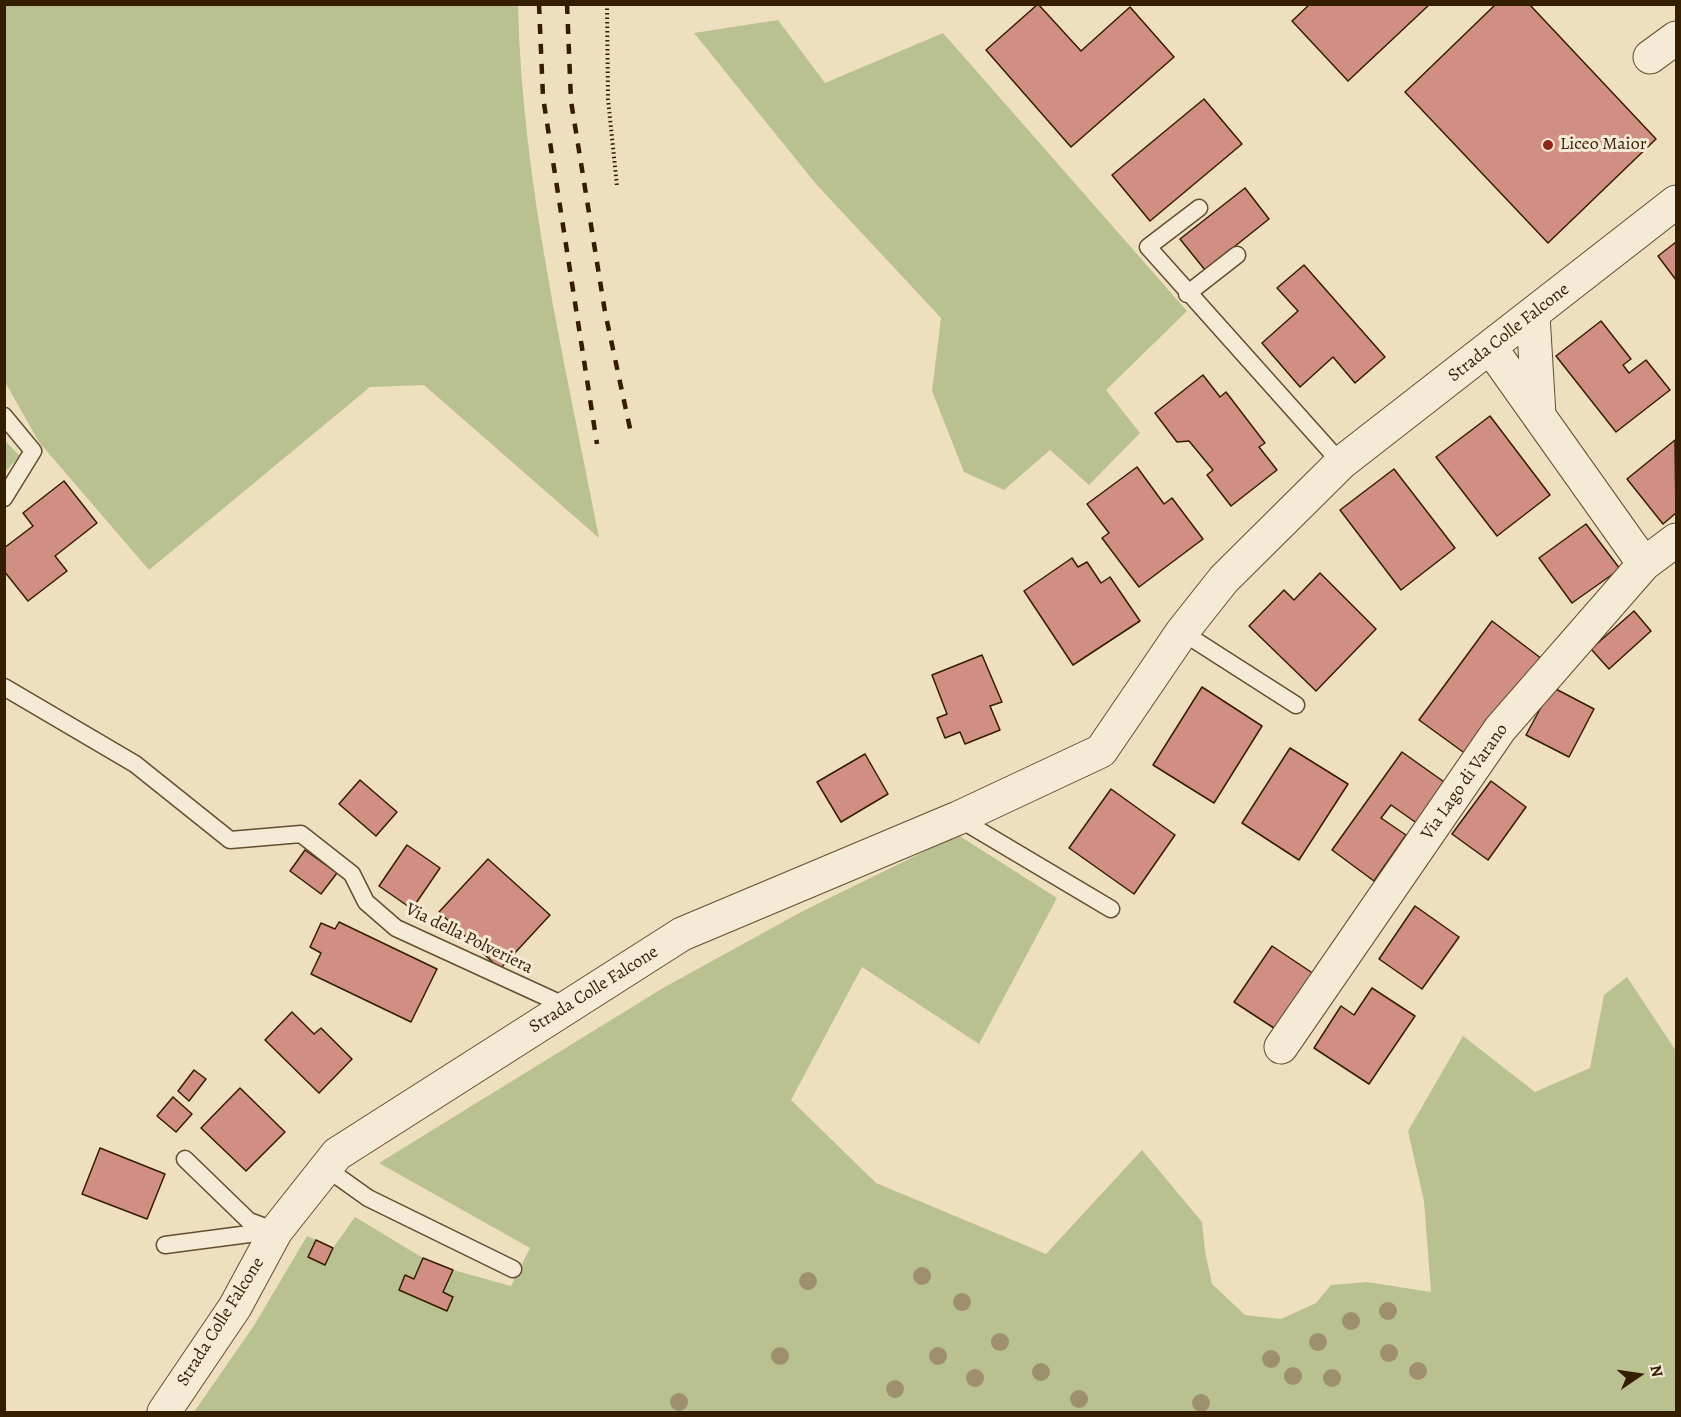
<!DOCTYPE html>
<html>
<head>
<meta charset="utf-8">
<style>
	body { margin:0 }
	#map { position:relative; width:1681px; height:1417px; overflow:hidden; background:#eedfbf; font-family:Alegreya,serif }
	canvas { display:block }
	.frame { position:absolute; inset:0; border:6px solid #351e00; pointer-events:none }
	.north { position:absolute; left:1609px; top:1345px; width:60px; height:60px; -webkit-text-stroke:4px #f4ead5; paint-order:stroke; rotate:77deg; font-size:16px; font-weight:700; line-height:24px; text-align:center; color:#351e00 }
	.north::after { content:''; display:block; margin:auto; width:21px; height:27px; background:#351e00; clip-path:polygon(50% 0,100% 100%,50% 72%,0 100%) }
</style>
</head>
<body>
<div id="map">
<canvas width="1681" height="1417"></canvas>
<div class="frame"></div>
<div class="north">N</div>
</div>
<script>
const ctx = document.querySelector('canvas').getContext('2d');
ctx.lineJoin = 'round';
function paint(path, color) { ctx.fillStyle = color; ctx.fill(path, 'evenodd'); }
function trace(path, color, width, dash) { ctx.strokeStyle = color; ctx.lineWidth = width; ctx.lineCap = dash ? 'butt' : 'round'; ctx.setLineDash(dash || []); ctx.stroke(path); }
function write(font, color, halo, rows, align = 'center') {
  ctx.font = font + ' Alegreya,serif'; ctx.lineWidth = 6; ctx.setLineDash([]); ctx.textBaseline = 'middle'; ctx.strokeStyle = halo; ctx.fillStyle = color; for (const [text, x, y, turn = 0] of rows) {
    ctx.save(); ctx.translate(x, y); ctx.rotate((+turn || 0) * Math.PI / 180); ctx.textAlign = isNaN(turn) ? turn : align; if (halo) ctx.strokeText(text, 0, 0); ctx.fillText(text, 0, 0); ctx.restore();
  }
}
const green = new Path2D(`
	M4 5H518C522 184 565 362 599 538L424 385 370 387 149 570 39 442 5 382Z
	M778 20 825 83 943 33 1187 311 1106 390 1140 433 1089 485 1050 450 1004 490 964 472 932 391 941 318 816 184 694 33Z
	M4 440 20 456 5 472H4Z
	M958 835 1057 898 979 1044 862 967 791 1100 876 1183 1046 1254 1142 1150 1202 1222 1205 1251 1212 1284 1245 1315 1281 1319 1316 1303 1331 1285 1367 1282 1431 1292 1424 1201 1408 1131 1463 1036 1535 1092 1590 1068 1604 995 1627 977 1676 1051V1412H194L255 1324 307 1236 316 1240 308 1257 325 1265 333 1248 355 1217 423 1258 453 1270 511 1286 530 1248 379 1163 663 988 803 911Z`);
const building = new Path2D(`
	M1038 4 1081 51 1130 7 1174 57 1071 147 986 50Z
	M1310 4H1430L1348 81 1292 21Z
	M1496 4H1529L1656 139 1548 243 1405 92Z
	M1204 99 1242 144 1150 221 1112 175Z
	M1245 188 1269 219 1205 270 1180 239Z
	M1676 242V280L1658 256Z
	M1304 265 1385 357 1355 383 1333 357 1300 387 1262 343 1298 311 1277 288Z
	M1601 321 1631 359 1623 365 1629 373 1646 360 1670 390 1616 432 1556 356Z
	M1203 375 1220 397 1226 392 1265 443 1259 447 1277 470 1231 506 1207 475 1213 470 1189 441 1177 442 1155 413Z
	M1490 416 1550 495 1497 536 1436 457Z
	M1675 440 1676 513 1663 524 1627 479Z
	M1137 467 1164 504 1172 498 1203 539 1139 587 1102 538 1109 533 1087 504Z
	M1394 469 1455 548 1401 590 1340 510Z
	M64 481 97 523 55 556 67 571 28 601 4 571V548L33 526 23 513Z
	M1586 524 1620 569 1572 603 1539 558Z
	M1072 558 1078 567 1087 562 1101 583 1110 577 1140 621 1073 665 1024 591Z
	M1320 573 1376 629 1316 691 1249 626 1284 590 1294 600Z
	M1634 611 1651 631 1609 669 1591 649Z
	M1492 621 1542 659 1470 757 1419 720Z
	M982 655 1002 702 990 706 1000 730 965 744 960 732 945 738 937 718 947 714 932 675Z
	M1202 687 1262 726 1214 803 1153 765Z
	M1552 687 1594 709 1569 757 1526 735Z
	M1290 748 1348 784 1299 860 1242 823Z
	M1402 752 1447 784 1418 824 1391 805 1381 818 1406 835 1374 881 1332 850Z
	M865 754 888 794 841 822 817 782Z
	M360 780 397 812 376 836 339 804Z
	M1491 781 1526 807 1488 860 1452 834Z
	M1111 789 1175 835 1134 894 1069 848Z
	M407 845 440 868 412 909 379 886Z
	M305 850 337 873 321 894 290 871Z
	M488 859 550 915 500 969 439 912Z
	M1415 906 1459 937 1422 989 1379 959Z
	M339 922 437 969 411 1022 311 974 321 953 310 947 321 923 335 929Z
	M1272 946 1317 976 1280 1032 1234 1002Z
	M1372 988 1415 1016 1369 1084 1314 1048 1341 1006 1354 1015Z
	M292 1012 314 1034 321 1028 352 1059 319 1093 265 1040Z
	M194 1070 206 1079 189 1101 178 1091Z
	M240 1088 285 1132 246 1171 201 1128Z
	M173 1097 192 1114 176 1132 157 1116Z
	M100 1148 165 1174 147 1219 82 1194Z
	M316 1240 333 1248 325 1265 308 1257Z
	M423 1258 453 1270 443 1292 453 1297 447 1311 399 1290 405 1275 414 1279Z`);
const path = new Path2D(`
	M607 4 608 99 617 186`);
const service = new Path2D(`
	M1199 208 1148 247 1341 463
	M1187 294 1237 255
	M4 416 33 451 4 498
	M1182 632 1296 705
	M4 687 135 764 230 840 301 834 352 874 366 902 396 928 568 1007
	M958 818 1111 909
	M185 1159 249 1221 276 1231
	M326 1168 368 1198 513 1269
	M165 1245 272 1231`);
const minor = new Path2D(`
	M1650 57 1676 38
	M1533 315 1539 415
	M1490 347 1644 564
	M1281 1047 1500 729 1644 564 1676 540
	M164 1412 235 1307 276 1231 337 1154 682 934 958 818 1101 751 1182 632 1224 579 1341 463 1676 202`);
const rail = new Path2D(`
	M539 4 543 97 597 444
	M567 4 571 101 605 312 632 438`);
const trees = [
	[922,1276],
	[808,1281],
	[962,1302],
	[1388,1311],
	[1351,1321],
	[1000,1342],
	[1318,1342],
	[1389,1353],
	[780,1356],
	[938,1356],
	[1271,1359],
	[1418,1371],
	[1041,1372],
	[1293,1376],
	[975,1378],
	[1332,1378],
	[895,1389],
	[1079,1399],
	[679,1402],
	[1201,1403]
];
const markers = [
	[1548,145,6,"#8f2418"]
];
const poiNames = [
	["Liceo Maior",1560,145]
];
const streetNames = [
	["Strada Colle Falcone",1509,333,-38],
	["Via Lago di Varano",1465,782,-55],
	["Via della Polveriera",469,939,26],
	["Strada Colle Falcone",594,990,-32],
	["Strada Colle Falcone",221,1322,-58]
];
paint(green, '#b9c191');
paint(building, '#d18e83');
trace(building, '#351e00', 1.5);
trace(service, '#634e30', 19);
trace(minor, '#634e30', 35);
trace(path, '#351e00', 4, [1.5, 3]);
trace(service, '#f4ead5', 16);
trace(minor, '#f4ead5', 33);
trace(rail, '#351e00', 4.5, [10, 10]);
ctx.fillStyle = '#9e906e';
for (const [x, y] of trees) { ctx.beginPath(); ctx.arc(x, y, 9, 0, 2 * Math.PI); ctx.fill(); }
for (const [x, y, r, color] of markers) { const dot = new Path2D(); dot.arc(x, y, r, 0, 2 * Math.PI); ctx.fillStyle = color; ctx.fill(dot); trace(dot, '#f4ead5', 2); }
write('18px', '#351e00', '#f4ead5', poiNames, 'left');
write('18px', '#351e00', '#f4ead5', streetNames);
</script>
</body>
</html>
